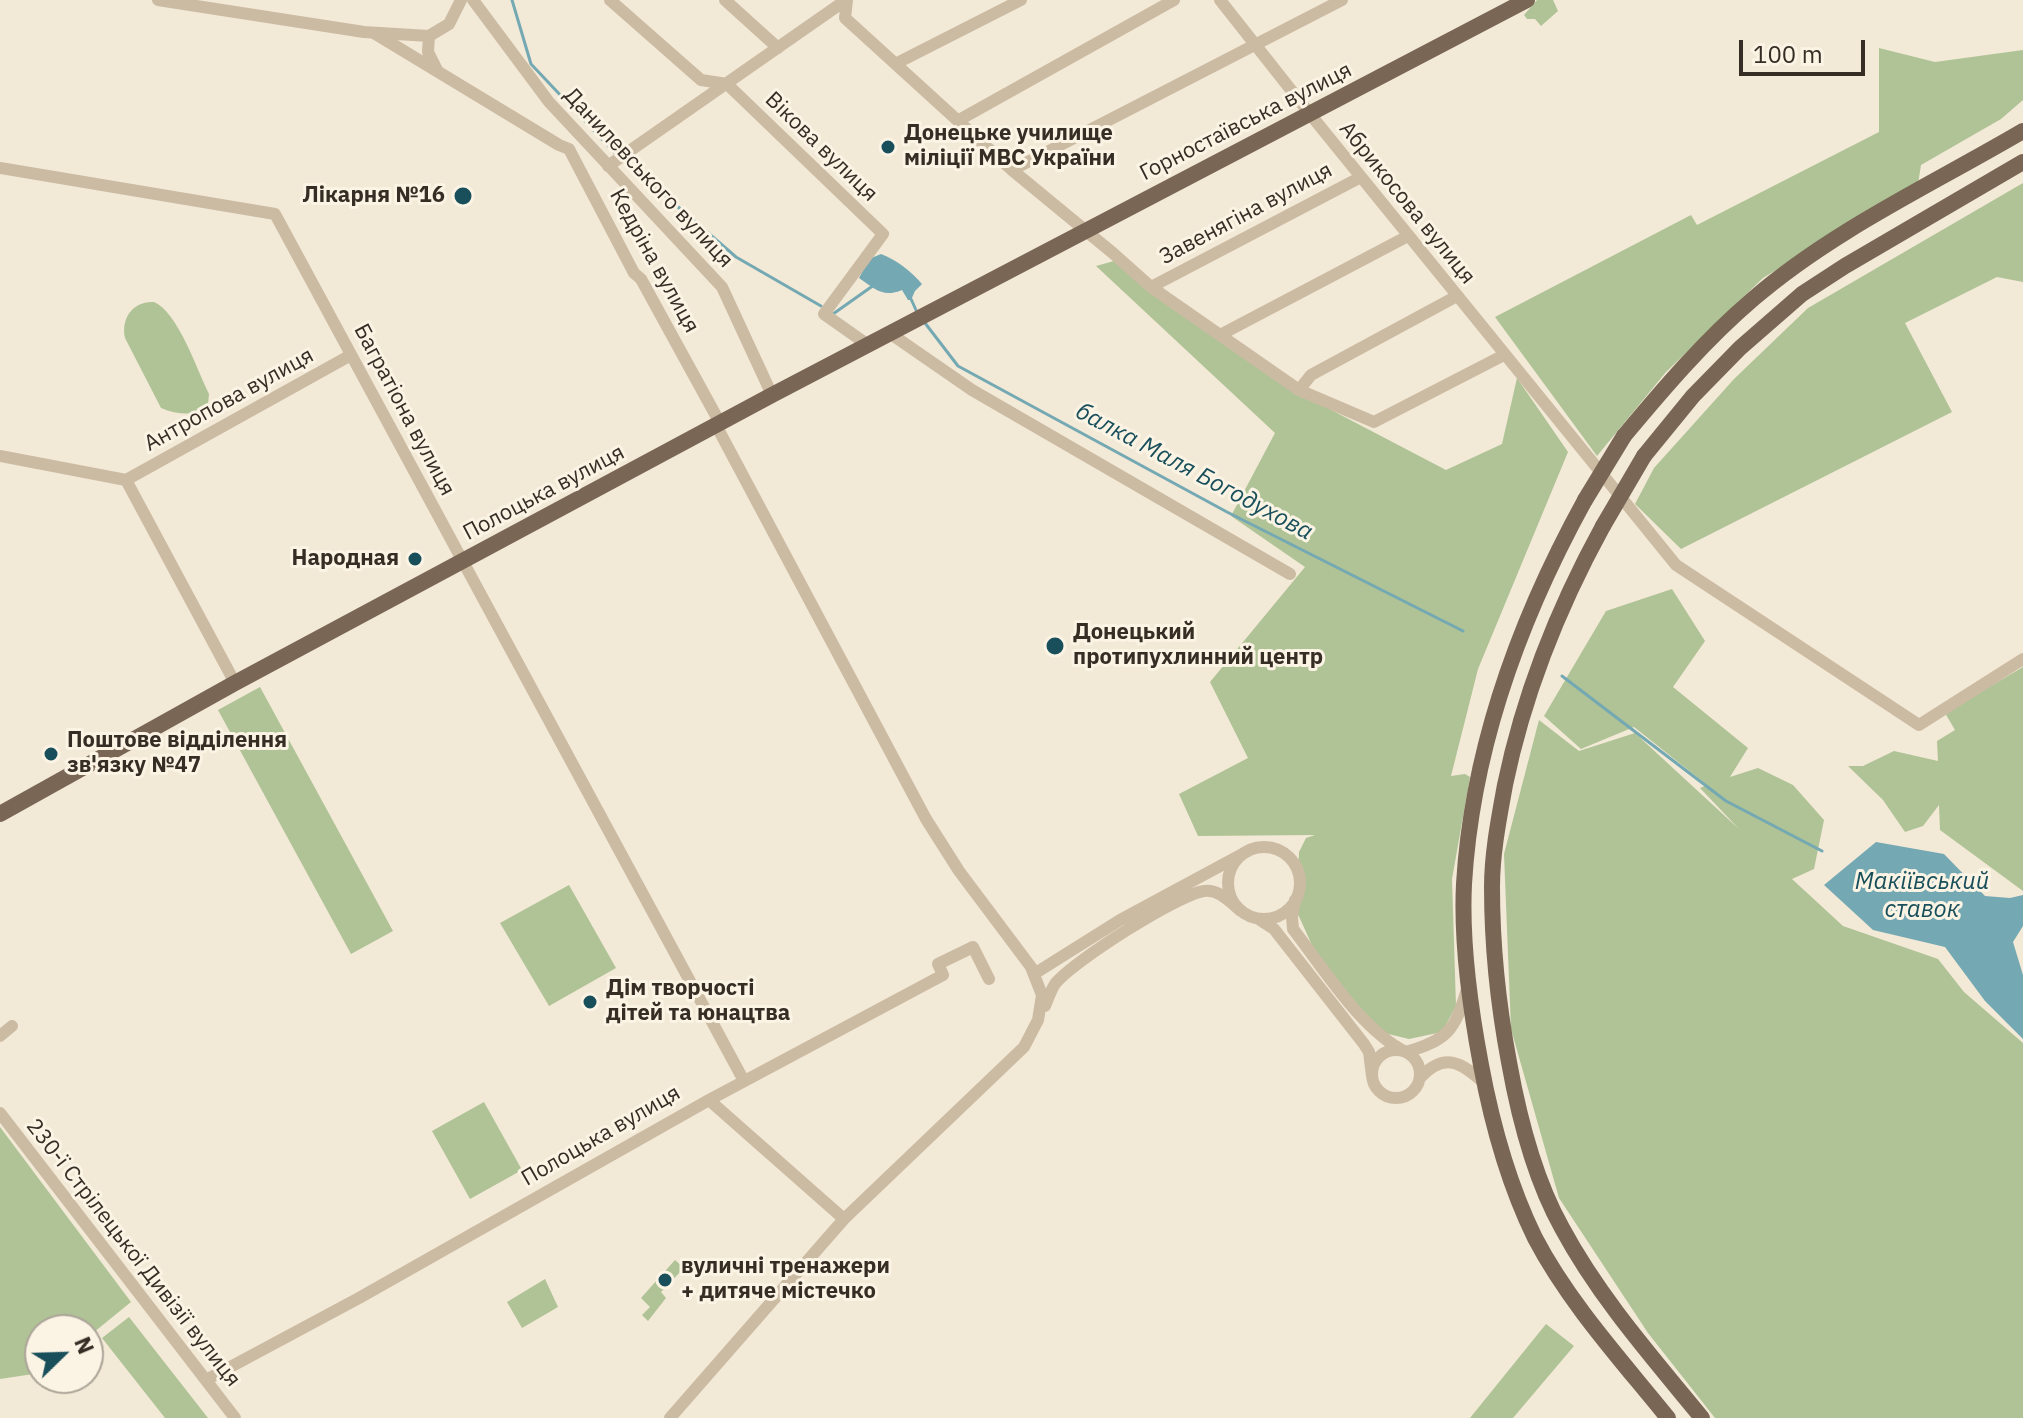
<!DOCTYPE html>
<html>
<head>
<meta charset="utf-8">
<style>
	body { margin:0 }
	#map { position:relative; width:2023px; height:1418px; overflow:hidden; background:#f3e9d7; font-family:"IBM Plex Sans",sans-serif }
	canvas { display:block }
	.north { position:absolute; left:24px; top:1314px; width:80px; height:80px; box-sizing:border-box; background:#fbf3e4; border:2px solid #aca498; border-radius:50%; rotate:67deg; font-size:22px; font-weight:700; line-height:32px; text-align:center; color:#362d25 }
	.north::after { content:''; display:block; margin:auto; width:28px; height:36px; background:#184f5b; clip-path:polygon(50% 0,100% 100%,50% 72%,0 100%) }
	.scale { position:absolute; left:1739px; top:40px; width:126px; height:36px; box-sizing:border-box; border:4px solid #362d25; border-top:0; padding-left:10px; font-size:24px; line-height:28px; white-space:nowrap; color:#362d25; -webkit-text-stroke:6px #fbf3e4; paint-order:stroke }
</style>
</head>
<body>
<div id="map">
<canvas width="2023" height="1418"></canvas>
<div class="north">N</div>
<div class="scale">100 m</div>
</div>
<script>
const ctx = document.querySelector('canvas').getContext('2d');
ctx.lineJoin = 'round';
function paint(path, color) { ctx.fillStyle = color; ctx.fill(path, 'evenodd'); }
function trace(path, color, width, dash) { ctx.strokeStyle = color; ctx.lineWidth = width; ctx.lineCap = dash ? 'butt' : 'round'; ctx.setLineDash(dash || []); ctx.stroke(path); }
function write(font, color, halo, rows, align = 'center') {
  ctx.font = font + ' "IBM Plex Sans",sans-serif'; ctx.lineWidth = 6; ctx.setLineDash([]); ctx.textBaseline = 'middle'; ctx.strokeStyle = halo; ctx.fillStyle = color; for (const [text, x, y, turn = 0] of rows) {
    ctx.save(); ctx.translate(x, y); ctx.rotate((+turn || 0) * Math.PI / 180); ctx.textAlign = isNaN(turn) ? turn : align; if (halo) ctx.strokeText(text, 0, 0); ctx.fillText(text, 0, 0); ctx.restore();
  }
}
const green = new Path2D(`
	M1537 0H1553L1558 11 1541 26 1535 19H1527L1524 15Z
	M1879 48 1935 62 2023 50V100L2001 119 1921 165 1918 184 1763 278 1666 372 1597 456 1495 317 1691 215 1697 225 1879 132Z
	M2023 183V282L1997 277 1905 323 1952 412 1681 549 1635 504 1654 468 1734 379 1808 308Z
	M1114 261 1295 391 1446 470 1502 444 1517 378 1568 452 1478 669 1451 776 1465 774 1470 777 1452 879 1456 1006 1442 1032 1409 1039 1380 1032 1320 963 1297 912 1299 852 1306 838 1315 835 1198 836 1179 794 1248 758 1210 682 1305 567 1231 516 1275 433 1096 266Z
	M154 302C178 312 197 370 209 394L208 404C196 417 177 415 161 408L125 338C121 319 132 301 154 302Z
	M1672 589 1705 641 1673 687 1748 748 1730 777 1758 768 1793 785 1824 820 1814 869 1792 879 1843 926 1938 959 1964 992 2023 1043V1418H1715L1648 1333 1559 1198 1511 1029 1504 854 1539 720 1579 751 1635 733 1739 829 1700 788 1707 785 1634 727 1581 749 1544 716 1606 611Z
	M2023 667V891L1940 830 1939 805 1923 826 1905 832 1883 800 1848 766H1863L1894 751 1938 761 1937 741 1955 730 1945 713Z
	M260 687 393 931 351 954 218 710Z
	M569 885 616 968 549 1006 500 923Z
	M484 1102 522 1170 470 1199 432 1131Z
	M0 1127 131 1302 88 1337V1330H40V1373L0 1379Z
	M675 1260 684 1268 661 1292 666 1298 648 1321 642 1315 650 1307 641 1298Z
	M545 1279 558 1307 522 1328 507 1302Z
	M129 1317 208 1418H165L102 1338Z
	M1546 1324 1574 1346 1513 1418H1470Z`);
const water = new Path2D(`
	M881 254C897 260 911 271 922 284L915 291 911 300H908L902 290C883 298 875 289 859 278L869 259Z
	M1876 842 1944 854 1985 896 2010 898 2023 895V926L2013 942 2023 975V1039L1985 1001 1945 947 1873 930 1824 885Z`);
const stream = new Path2D(`
	M512 0 531 64 615 153
	M626 162 736 257 821 306
	M911 299 916 310
	M833 314 874 285
	M925 323 958 366 1227 512 1463 631
	M1562 676 1726 801 1822 851`);
const minor = new Path2D(`
	M158 0 364 32 429 36 449 24 461 0
	M473 0 549 102 722 287 772 395
	M610 0 701 80 727 84 883 234 824 314 868 345
	M725 0 778 48
	M847 0 845 18 1012 170 1114 254 1151 287 1299 390 1374 422 1504 355
	M1220 0 1310 114 1676 565 1919 725 2023 659
	M374 33 559 145 569 149 634 273 641 279 720 423
	M429 36 428 52 437 70
	M897 63 1021 0
	M959 120 1174 0
	M608 166 846 0
	M0 168 275 214 744 1081
	M1012 170 1342 0
	M1151 287 1361 177
	M891 334 972 390 1290 574
	M1220 335 1408 236
	M1299 390 1311 375 1457 296
	M0 456 126 480 235 683
	M126 480 351 355
	M1228 883a36 36 0 1 1 72 0a36 36 0 1 1-72 0Z
	M1295 900 1292 917 1293 929C1324 969 1361 1030 1406 1052 1448 1040 1455 1030 1467 989
	M1260 920 1274 929 1364 1044 1369 1052 1372 1076
	M1034 974 1120 920 1248 851
	M1045 1006C1048 999 1051 990 1055 984 1072 962 1177 895 1204 891 1219 889 1230 902 1241 911
	M0 1036 12 1026
	M1372 1074a24 24 0 1 1 48 0a24 24 0 1 1-48 0Z
	M1420 1078C1445 1051 1462 1063 1484 1083
	M709 1100 844 1219
	M0 1113 235 1418
	M206 1380 359 1298 709 1100 943 975 938 964 973 947 989 979
	M670 1418 844 1219 1024 1047 1038 1020 1042 995 1031 967 959 871 926 819 716 425`);
const major = new Path2D(`
	M1624 436C1664 388 1705 340 1753 299 1833 230 1933 184 2023 131
	M1644 456 1693 396 1740 348 1802 294 1845 266 2023 162
	M1585 500C1520 618 1472 749 1464 884 1461 944 1470 1007 1481 1065 1492 1124 1508 1183 1535 1238 1569 1303 1622 1361 1668 1418
	M1603 526C1558 608 1524 693 1505 785 1499 818 1492 853 1492 887 1492 946 1498 1004 1509 1062 1519 1118 1534 1178 1562 1228 1599 1297 1652 1357 1702 1418
	M0 814 235 683 772 395 1527 0`);
const majorBridge = new Path2D(`
	M1585 500 1624 436
	M1603 526 1644 456`);
const markers = [
	[888,147,8,"#184f5b"],
	[463,196,10,"#184f5b"],
	[415,559,8,"#184f5b"],
	[1055,646,10,"#184f5b"],
	[51,754,8,"#184f5b"],
	[590,1002,8,"#184f5b"],
	[665,1280,8,"#184f5b"]
];
const streetNames = [
	["Горностаївська вулиця",1246,122,-27],
	["Вікова вулиця",821,147,44],
	["Данилевського вулиця",648,178,47],
	["Абрикосова вулиця",1407,203,51],
	["Завенягіна вулиця",1246,214,-28],
	["Кедріна вулиця",654,261,61],
	["Антропова вулиця",229,400,-29],
	["Багратіона вулиця",404,410,62],
	["Полоцька вулиця",544,493,-28],
	["Полоцька вулиця",601,1136,-30],
	["230-ї Стрілецької Дивізії вулиця",133,1253,52]
];
const poiNames = [
	["Донецьке училище",904,134],
	["міліції МВС України",904,159],
	["Лікарня №16",445,196,"right"],
	["Народная",399,559,"right"],
	["Донецький",1073,633],
	["протипухлинний центр",1073,658],
	["Поштове відділення",67,741],
	["зв'язку №47",67,766],
	["Дім творчості",606,989],
	["дітей та юнацтва",606,1014],
	["вуличні тренажери",681,1267],
	["+ дитяче містечко",681,1292]
];
const waterNames = [
	["балка Маля Богодухова",1194,472,28],
	["Макіївський",1922,882],
	["ставок",1922,910]
];
paint(green, '#afc396');
paint(water, '#74a9b3');
trace(stream, '#74a9b3', 3);
trace(minor, '#ccbba3', 12);
trace(major, '#7a6655', 16);
trace(majorBridge, '#7a6655', 16);
for (const [x, y, r, color] of markers) { const dot = new Path2D(); dot.arc(x, y, r, 0, 2 * Math.PI); ctx.fillStyle = color; ctx.fill(dot); trace(dot, '#fbf3e4', 3); }
write('22px', '#362d25', '#fbf3e4', streetNames);
write('bold 22px', '#362d25', '#fbf3e4', poiNames, 'left');
write('italic 24px', '#184f5b', '#fbf3e4', waterNames);
</script>
</body>
</html>
